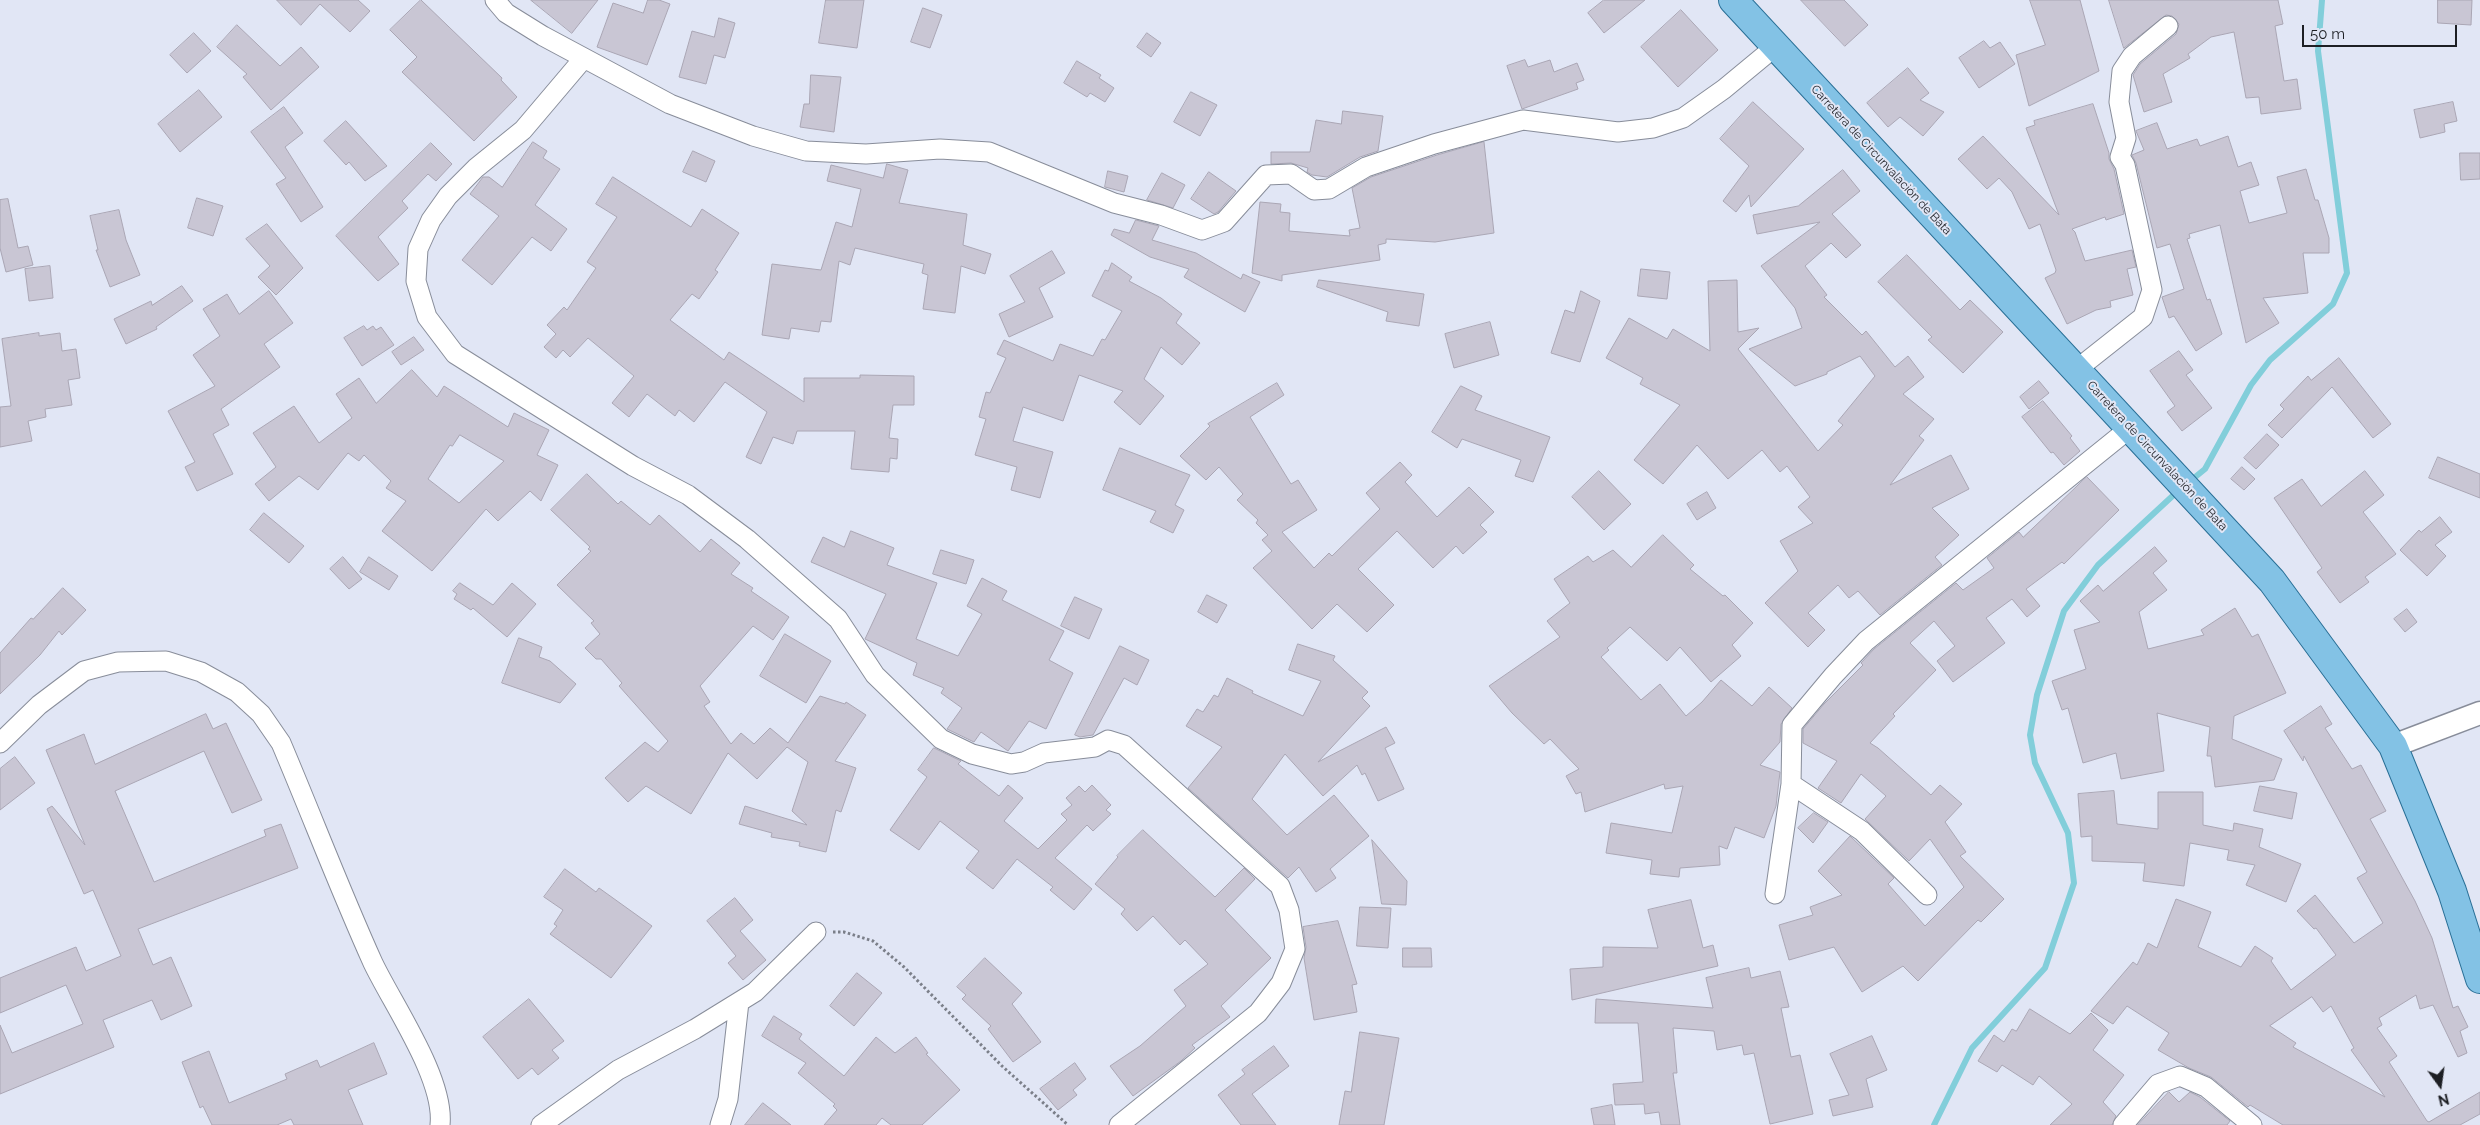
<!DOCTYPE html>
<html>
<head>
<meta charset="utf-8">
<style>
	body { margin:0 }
	#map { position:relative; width:2480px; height:1125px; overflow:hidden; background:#e1e6f5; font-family:Raleway,sans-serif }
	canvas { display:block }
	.north { position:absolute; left:2415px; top:1060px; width:50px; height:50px; -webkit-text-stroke:4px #e1e6f5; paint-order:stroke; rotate:166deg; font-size:14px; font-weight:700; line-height:20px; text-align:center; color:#1d1f24 }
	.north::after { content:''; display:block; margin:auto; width:18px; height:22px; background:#1d1f24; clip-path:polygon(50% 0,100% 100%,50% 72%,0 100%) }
	.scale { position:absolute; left:2302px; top:25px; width:155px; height:22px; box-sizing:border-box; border:2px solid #1d1f24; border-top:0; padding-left:6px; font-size:15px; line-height:18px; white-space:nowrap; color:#1d1f24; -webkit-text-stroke:4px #e1e6f5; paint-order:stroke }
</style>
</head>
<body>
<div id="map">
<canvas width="2480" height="1125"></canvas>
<div class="north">N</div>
<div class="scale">50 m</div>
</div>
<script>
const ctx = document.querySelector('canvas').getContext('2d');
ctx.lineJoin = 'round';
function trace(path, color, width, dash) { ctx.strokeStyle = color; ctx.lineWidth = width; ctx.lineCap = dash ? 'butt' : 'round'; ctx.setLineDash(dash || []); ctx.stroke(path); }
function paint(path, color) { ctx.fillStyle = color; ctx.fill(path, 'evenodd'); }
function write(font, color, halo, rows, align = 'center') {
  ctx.font = font + ' Raleway,sans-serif'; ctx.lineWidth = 4; ctx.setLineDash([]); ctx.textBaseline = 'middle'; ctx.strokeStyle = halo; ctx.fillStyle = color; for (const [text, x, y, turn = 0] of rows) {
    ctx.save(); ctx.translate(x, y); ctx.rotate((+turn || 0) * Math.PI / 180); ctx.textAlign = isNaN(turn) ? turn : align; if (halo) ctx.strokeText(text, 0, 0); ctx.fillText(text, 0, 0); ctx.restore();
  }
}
const stream = new Path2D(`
	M2189 482 2205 469 2251 385 2270 360 2333 304 2347 273 2318 51 2322 0
	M1934 1125 1972 1048 2045 968 2074 883 2068 833 2035 763 2030 735 2037 695 2064 611 2098 565 2179 490`);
const building = new Path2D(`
	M277 0H358L370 11 350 32 320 4 301 25Z
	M421 0 502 78 501 80 517 97 474 141 402 72 417 57 390 30Z
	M531 0H598L572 33Z
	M648 0H659L670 4 647 65 597 47 613 3 643 13Z
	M826 0H864L857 48 819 43Z
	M1604 0H1645L1604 33 1588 13Z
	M1801 0H1844L1868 25 1845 46Z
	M2030 0H2080L2099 71 2029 106 2016 55 2045 45Z
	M2109 0H2278L2283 24 2275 26 2284 81 2297 79 2301 109 2261 114 2259 97 2246 98 2234 32 2211 37 2188 54 2190 58 2163 74 2172 102 2144 112 2133 75 2140 64 2176 34 2179 24 2172 16 2166 15 2124 48Z
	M2438 0H2472L2471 25 2438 23Z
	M923 8 942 15 930 48 911 42Z
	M1681 10 1718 50 1678 87 1641 47Z
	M719 18 735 23 725 58 714 55 706 84 679 77 692 31 714 37Z
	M237 25 280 66 301 47 319 67 271 110 243 77 247 74 217 47Z
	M194 33 211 51 187 73 170 55Z
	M1147 33 1161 43 1151 57 1137 47Z
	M1984 41 1990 48 2000 42 2015 64 1979 88 1959 58Z
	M1525 60 1528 67 1550 60 1554 72 1577 63 1584 80 1576 83 1578 89 1522 109 1507 66Z
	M1077 61 1101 75 1099 78 1114 88 1105 102 1090 93 1087 97 1064 83Z
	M1908 68 1929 93 1920 100 1944 112 1923 136 1900 117 1888 127 1867 103Z
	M811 75 841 77 834 132 800 127 804 104H809Z
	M199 90 222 117 180 152 158 124Z
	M1191 92 1217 105 1200 136 1174 122Z
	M1753 102 1804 149 1751 207 1749 195 1736 212 1723 201 1749 166 1720 139Z
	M2453 102 2457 121 2444 124 2445 132 2420 138 2414 110Z
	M2093 104 2109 153V159L2114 169 2124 214 2106 220 2105 217 2072 229 2075 232 2085 261 2132 250 2136 267 2127 269 2133 295 2110 301 2111 307 2096 310 2067 324 2045 278 2055 273 2056 270 2040 224 2029 229 2012 192 1999 178 1987 189 1958 159 1983 136 2059 215 2026 128 2035 125 2034 121Z
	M284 107 303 133 285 147 323 207 301 222 276 184 286 178 251 132Z
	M1343 111 1383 116 1378 151 1360 157 1327 177 1312 175 1307 172 1308 168 1291 163 1271 164V152H1310L1316 120 1341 124Z
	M346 121 387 166 365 181 349 162 346 165 324 141Z
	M2157 123 2167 149 2197 139 2200 146 2228 136 2238 167 2251 162 2259 185 2240 191 2249 223 2287 213 2277 177 2306 169 2315 200H2318L2329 238V253H2303L2308 293 2263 298 2279 323 2246 343 2220 225 2189 234 2190 238 2187 239 2207 300 2210 299 2222 334 2196 351 2174 316 2169 318 2162 297 2184 289 2170 244 2157 248 2136 163 2132 155 2144 150 2136 131Z
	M533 142 547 151 543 158 560 169 535 205 567 229 551 251 532 237 492 285 462 260 499 216 470 194 483 177H489L502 187Z
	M1484 142 1494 233 1435 242 1386 239V243L1378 245 1380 260 1282 275V281L1252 273 1260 202 1281 204 1280 212 1290 213 1289 231 1350 236 1349 230 1360 228 1352 188 1371 177 1437 155Z
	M431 143 452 164 436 181 428 174 402 201 408 208 378 237 399 264 378 281 336 236Z
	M693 151 715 161 706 182 683 172Z
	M2460 153H2480V179L2461 180Z
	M887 164 908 170 899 203 967 214 963 245 991 254 985 274 961 266 955 313 923 309 928 275 922 273 924 264 855 248 850 265 839 261 831 322 821 321 819 332 791 328 789 339 762 335 772 264 821 270 836 222 852 227 861 189 827 181 831 165 883 178Z
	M1843 170 1860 191 1832 214 1861 245 1846 258 1831 243 1805 266 1827 295 1824 297 1862 335 1866 331 1895 367 1908 356 1924 377 1903 394 1934 419 1919 436 1924 440 1890 485 1951 455 1969 489 1932 508 1959 535 1935 557 1942 565 1880 615 1858 591 1849 598 1838 585 1808 613 1825 630 1808 647 1765 603 1798 571 1780 541 1813 523 1798 507 1810 497 1787 466 1780 472 1762 450 1728 479 1697 445 1663 484 1634 460 1680 405 1640 384 1643 378 1606 358 1629 318 1667 339 1673 329 1710 351 1708 281 1737 280 1738 332 1759 328 1738 349 1818 451 1843 425 1838 421 1875 376 1860 356 1827 372V374L1795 386 1749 349 1802 328 1795 308 1761 266 1820 222 1757 234 1753 215 1798 206Z
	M1108 171 1128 176 1124 192 1105 187Z
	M1209 172 1236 191 1218 212 1214 214 1191 199Z
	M1162 173 1185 185 1173 208 1147 200Z
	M613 177 691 227 702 209 739 233 715 270 718 272 699 299 692 294 670 320 724 360 729 352 804 402V378H860V375L914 376V405H893L889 438 898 439 897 459 890 458 889 472 851 469 855 431H797L793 444 773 437 761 464 746 457 767 412 725 382 694 422 679 410 675 416 647 394 629 417 612 403 634 376 588 338 570 357 563 350 556 358 544 347 556 334 547 325 564 307 567 310 596 268 587 262 617 217 596 204Z
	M197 198 223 206 213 236 188 228Z
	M8 199 18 248 28 246 33 265 6 272 0 248V200Z
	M119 210 126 240 140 275 110 287 96 250H98L90 216Z
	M1136 220 1159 226 1152 240 1196 253 1241 279 1243 274 1260 282 1245 312 1184 277 1189 269 1150 257 1111 235 1114 229 1129 233Z
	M267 224 303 268 276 295 258 277 270 266 246 239Z
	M1052 251 1065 273 1039 288 1053 317 1009 337 999 314 1025 302 1010 276Z
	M1907 255 1960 310 1970 300 2003 332 1963 373 1928 340 1932 337 1878 282Z
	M1112 263 1132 277 1129 281 1161 298 1182 314 1176 323 1200 343 1182 365 1161 347 1144 379 1164 396 1140 425 1114 402 1123 391 1079 375 1063 421 1023 407 1013 441 1053 452 1040 498 1011 490 1017 467 975 455 986 419 979 417 986 392 990 393 1006 358 997 354 1004 340 1053 361 1060 344 1093 356 1102 339 1105 340 1122 311 1092 296 1105 270 1108 271Z
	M50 266 53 298 29 301 25 269Z
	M1641 269 1670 272 1667 299 1638 296Z
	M1319 280 1424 294 1419 326 1386 321 1388 312 1317 287Z
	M182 286 193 301 156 327 157 329 126 344 114 319 151 301 152 305Z
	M269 291 293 323 264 344 280 367 221 409 229 425 213 434 233 474 197 491 185 467 195 462 168 411 215 386 193 355 220 336 203 309 227 294 239 314Z
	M1581 291 1600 301 1580 362 1551 353 1565 310 1574 313Z
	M1490 322 1499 355 1454 368 1445 334Z
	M364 326 367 330 373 326 376 330 381 327 394 345 362 366 344 338Z
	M39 333V336L60 333 62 351 76 349 80 378 68 380 72 405 45 409 46 417 28 421 32 441 0 447V407L11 406 2 339Z
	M414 337 424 350 401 365 392 352Z
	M2179 351 2193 370 2186 375 2212 408 2182 431 2167 412 2175 406 2150 371Z
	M2339 358 2391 424 2373 438 2332 387 2282 438 2268 425 2284 409 2280 405 2308 376 2311 380Z
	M412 370 437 397 444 386 508 427 514 413 549 430 537 455 558 465 541 501 530 491 498 521 486 509 432 571 382 531 406 501 386 488 391 481 364 455 359 461 348 453 318 490 299 476 269 501 255 484 276 467 253 433 294 406 319 443 352 418 336 394 359 378 376 403ZM460 435 504 461 459 503 428 479 450 445 452 446Z
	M2039 381 2049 393 2029 409 2020 397Z
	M1277 383 1284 395 1250 417 1291 484 1298 480 1317 510 1282 532 1314 568 1329 553 1332 556 1380 509 1366 493 1400 462 1412 475 1405 482 1437 517 1469 487 1494 512 1480 525 1487 532 1463 554 1456 546 1433 568 1397 531 1358 569 1394 605 1367 632 1337 604 1312 629 1253 568 1272 551 1262 540 1268 535 1256 523 1258 520 1237 500 1243 494 1219 467 1206 480 1180 456 1210 426 1208 424Z
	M1461 386 1482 396 1475 410 1550 437 1533 482 1515 476 1521 460 1462 439 1457 448 1432 432Z
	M2043 401 2072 436 2070 438 2080 451 2064 465 2053 452 2051 453 2022 417Z
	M2267 434 2279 445 2256 469 2244 458Z
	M1120 448 1190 475 1175 505 1184 510 1173 533 1150 522 1156 511 1103 490Z
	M2438 457 2480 474V498L2429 478Z
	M2242 467 2255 479 2244 490 2231 479Z
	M1599 471 1631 504 1604 530 1572 497Z
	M2365 471 2384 495 2363 512 2396 554 2365 577 2369 582 2340 603 2317 572 2322 568 2274 498 2302 479 2321 506Z
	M587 474 618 504 621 501 650 525 659 515 700 552 711 539 740 563 731 574 753 588 751 591 789 617 773 640 753 626 700 686 710 702 704 706 731 744 741 733 754 744 770 728 788 743 820 696 845 704 846 702 866 715 835 761 856 768 841 812 836 810 826 852 799 846 800 842 771 837 772 833 739 824 745 806 807 825 792 811 808 762 787 747 757 779 728 753 691 814 646 786 628 802 605 778 645 742 658 752 668 741 619 686 622 683 601 659H596L585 648 600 634 591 623 594 621 557 585 591 551 588 549 590 547 551 510Z
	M2087 477 2119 510 2064 564 2062 562 2026 589 2040 606 2027 617 2012 599 1986 618 2005 643 1953 682 1937 661 1955 646 1934 621 1910 643 1936 670 1893 714 1895 716 1870 743 1878 748 1931 795 1940 785 1962 804 1945 822 1966 852 1960 856 2004 899 1981 922 1978 920 1918 981 1903 966 1862 992 1834 947 1789 960 1779 925 1813 915 1810 907 1842 895 1818 871 1850 836 1894 878 1888 884 1925 926 1964 887 1930 839 1909 861 1865 819 1886 796 1861 774 1841 803 1818 788 1837 761 1803 743V729L1824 704 1863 665 1861 663 1874 649 1956 583 1963 590 1994 568 1987 558 2019 532 2023 537Z
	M1707 492 1716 508 1697 520 1687 504Z
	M264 513 304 546 289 563 250 530Z
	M2440 517 2452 532 2435 545 2446 556 2427 576 2400 550 2419 530 2421 532Z
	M851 531 894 548 887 565 937 583 916 639 958 656 982 614 967 606 982 578 1007 591 1002 600 1064 631 1049 660 1073 673 1046 729 1029 721 1008 751 981 732 974 742 947 729 962 708 941 693 944 688 913 675 917 663 865 639 886 594 811 562 823 537 844 547Z
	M1663 535 1694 565 1690 569 1723 596 1725 595 1753 623 1732 645 1741 656 1711 682 1680 647 1667 661 1630 627 1607 648 1609 650 1601 657 1641 700 1660 684 1686 716 1702 702 1721 680 1752 706 1769 687 1792 708 1781 724 1780 742 1760 765 1780 772 1776 806 1764 838 1735 827 1727 849 1719 846 1720 865 1680 868 1679 877 1650 874 1652 860 1606 853 1611 823 1672 833 1683 786 1665 789 1664 784 1585 812 1581 792 1576 794 1566 776 1579 769 1550 739 1544 744 1512 713 1489 686 1560 637 1547 621 1570 603 1554 579 1588 556 1593 562 1613 550 1631 567Z
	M2155 547 2167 561 2153 573 2167 590 2139 612 2148 649 2204 635 2201 630 2235 608 2252 637 2258 634 2286 693 2234 716 2232 739 2282 759 2274 780 2215 787 2211 756H2207L2210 727 2157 713 2164 771 2121 779 2116 753 2083 763 2068 708 2062 710 2052 681 2086 669 2074 630 2100 622 2080 601 2098 585 2103 591Z
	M941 550 974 560 966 584 933 574Z
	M343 557 362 579 349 589 330 569Z
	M369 557 398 576 389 590 360 572Z
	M460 583 493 605 512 583 536 604 507 637 473 608 471 610 454 599 457 594 453 591Z
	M63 588 86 610 62 635 59 631 40 655 0 694V653L31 618 33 619Z
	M1207 595 1227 605 1217 623 1198 612Z
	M1075 597 1102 609 1089 639 1061 626Z
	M2407 609 2417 622 2405 632 2394 619Z
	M785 634 831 661 806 703 760 676Z
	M519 638 542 647 539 657 550 661 576 684 560 703 502 683Z
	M1298 644 1335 656 1333 660 1368 692 1362 698 1370 706 1318 762 1386 727 1395 743 1385 748 1404 789 1378 801 1365 773 1362 775 1357 765 1323 796 1285 754 1252 799 1287 835 1334 795 1369 836 1330 869 1336 878 1316 892 1299 867 1288 878 1188 788 1222 747 1186 726 1197 709 1203 712 1214 695 1218 697 1227 678 1253 691 1252 693 1303 716 1321 681 1289 670Z
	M1120 646 1149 660 1137 685 1124 678 1093 735 1080 737 1075 735Z
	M2321 706 2332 724 2325 728 2352 769 2361 765 2386 811 2370 819 2415 901 2432 938 2453 1008 2458 1006 2468 1027 2460 1031 2467 1053 2458 1057 2433 1005 2420 1009 2416 995 2379 1018 2382 1025 2377 1028 2397 1056 2389 1062 2427 1121 2429 1122 2480 1092V1114L2460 1125H2283L2250 1105 2248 1107 2211 1077 2189 1068 2158 1050 2169 1033 2127 1006 2113 1024 2091 1011 2133 962 2137 965 2148 943 2157 948 2176 899 2211 912 2198 947 2241 967 2255 946 2273 958 2271 961 2291 990 2336 955 2316 928 2314 929 2297 911 2315 895 2354 943 2383 923 2357 878 2367 872 2304 756 2303 761 2284 731ZM2312 997 2323 1012 2331 1006 2354 1048 2351 1050 2385 1097 2293 1047 2296 1043 2270 1026Z
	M206 714 213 729 226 723 262 800 232 813 204 751 115 791 154 882 266 836 264 830 281 824 298 868 138 929 153 965 171 957 192 1006 161 1020 152 1000 103 1020 114 1047 0 1094V1025L12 1053 83 1024 66 985 0 1013V978L76 947 86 971 121 956 93 890 84 894 47 809 52 806 85 845 46 750 84 734 95 764Z
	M934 748 961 761 958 764 999 796 1008 785 1023 798 1004 821 1038 849 1067 820 1061 814 1072 805 1066 798 1079 786 1085 792 1092 785 1111 805 1106 810 1111 814 1093 831 1087 825 1055 858 1092 889 1074 910 1050 890 1053 887 1017 859 993 889 966 868 979 851 940 821 919 850 890 830 927 777 918 770Z
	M15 757 35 783 0 810V769Z
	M2260 786 2297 793 2292 819 2254 811Z
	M2114 791 2117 824 2158 829V792H2203V825L2233 831 2234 823 2263 829 2259 847 2301 864 2286 902 2246 885 2255 865 2227 860 2229 850 2190 843 2184 886 2143 881 2145 863 2092 861V836L2081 837 2078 794Z
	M1814 813 1828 822 1813 843 1798 828Z
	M1143 830 1215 897 1244 868 1255 879 1225 910 1271 958 1221 1006 1230 1017 1192 1045 1195 1048 1181 1061 1133 1096 1110 1066 1140 1046 1186 1006 1174 990 1208 964 1185 940 1180 945 1153 916 1137 931 1121 914 1125 909 1095 884 1118 857 1117 856Z
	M1372 840 1407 881 1406 905 1382 904Z
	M565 869 596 892 599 888 652 926 611 978 550 934 557 926 554 924 563 910 544 897Z
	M735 898 753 920 740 931 766 960 743 980 728 963 736 956 707 921Z
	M1691 900 1703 948 1713 945 1718 966 1572 1000 1570 969 1603 967V947L1658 948 1648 910Z
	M1360 907 1391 908 1388 948 1357 946Z
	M1338 921 1357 984 1352 985 1357 1012 1314 1020 1304 958 1306 947 1303 927Z
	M1403 948H1431L1432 967H1403Z
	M985 958 1022 993 1012 1004 1041 1042 1013 1062 988 1029 991 1026 962 999 966 995 957 987Z
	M1749 968 1751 978 1780 971 1789 1007 1781 1008 1791 1057 1800 1055 1813 1114 1770 1124 1754 1053 1744 1055 1742 1045 1717 1050 1714 1031 1673 1028 1677 1073H1673L1680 1125H1661L1659 1112 1645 1114 1644 1104 1615 1105 1613 1084 1643 1082 1638 1023H1595L1596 999 1713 1008 1706 978Z
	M857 973 882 993 854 1026 830 1006Z
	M529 999 564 1041 552 1050 559 1058 538 1075 532 1068 518 1079 483 1037Z
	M2030 1009 2070 1034 2091 1013 2108 1030 2093 1050 2124 1075 2103 1102 2116 1116 2112 1125H2050L2072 1104 2039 1076 2033 1085 2002 1065 1997 1072 1978 1061 1994 1035 2004 1042 2012 1029 2016 1031Z
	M774 1016 802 1034 799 1039 844 1076 876 1037 895 1053 916 1037 928 1053 926 1054 960 1090 922 1125H891L882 1118 876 1125H824L837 1110 833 1106 835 1104 798 1073 806 1063 762 1036Z
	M1360 1032 1399 1038 1384 1125H1339L1345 1091 1351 1092Z
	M1872 1036 1887 1070 1866 1079 1873 1107 1833 1116 1829 1100 1849 1095 1830 1054Z
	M374 1043 387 1074 348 1090 363 1125H294L291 1119 277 1125H212L203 1106 200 1108 182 1062 209 1051 229 1103 287 1079 285 1074 317 1060 320 1067Z
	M1274 1046 1289 1066 1252 1094 1276 1125H1241L1218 1095 1245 1074 1242 1070Z
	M1075 1063 1086 1079 1073 1090 1077 1095 1058 1110 1040 1089Z
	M2169 1092 2179 1102 2190 1092 2200 1097 2230 1121 2227 1125H2138Z
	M763 1103 791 1125H745Z
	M1612 1105 1615 1125H1594L1591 1109Z`);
const path = new Path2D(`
	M833 932H844L873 941 904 967 1002 1066 1068 1125`);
const minor = new Path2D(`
	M495 0 506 13 543 36 670 104 753 136 806 151 866 154 940 149 989 152 1114 203 1161 215 1202 230 1224 222 1266 175 1291 174 1314 190 1329 189 1366 167 1434 144 1523 120 1618 132 1653 128 1683 118 1724 89 1776 46
	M584 58 523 130 476 168 448 196 431 220 418 249 416 281 427 317 455 354 633 466 688 495 747 539 838 619 875 675 941 739 972 754 1011 764 1024 762 1044 753 1095 747 1108 740 1124 745 1280 886 1289 910 1295 949 1281 983 1258 1013 1119 1125
	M2076 370 2143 317 2152 290 2125 165 2120 157 2126 138 2119 102 2122 71 2132 56 2168 26
	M0 743 39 705 84 671 118 662 166 661 201 672 237 692 261 714 281 743C312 816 340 890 373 963 393 1005 445 1079 440 1125
	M1791 784 1862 831 1927 895
	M1782 845 1775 894 1791 784 1792 725 1833 676 1866 641 2130 428
	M541 1125 618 1070 695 1029 755 992 816 932
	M720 1125 728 1099 739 1002
	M2123 1125 2158 1084 2180 1076 2206 1087 2252 1125`);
const tertiary = new Path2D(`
	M2393 746 2480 713`);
const primary = new Path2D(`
	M1733 0 2272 581 2393 746 2452 891 2480 979`);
const streetNames = [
	["Carretera de Circunvalación de Bata",1881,160,47],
	["Carretera de Circunvalación de Bata",2157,456,47]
];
trace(stream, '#82ceda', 6);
paint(building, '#c9c6d4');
trace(building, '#aaa6b4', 1);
trace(minor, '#888d9a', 21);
trace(tertiary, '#888d9a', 25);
trace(primary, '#296f96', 30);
trace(path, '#7b7f89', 3, [2.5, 2.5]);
trace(minor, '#fff', 19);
trace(tertiary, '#fff', 22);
trace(primary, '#83c2e5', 28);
write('12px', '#1d1f24', '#e1e6f5', streetNames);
</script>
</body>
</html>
